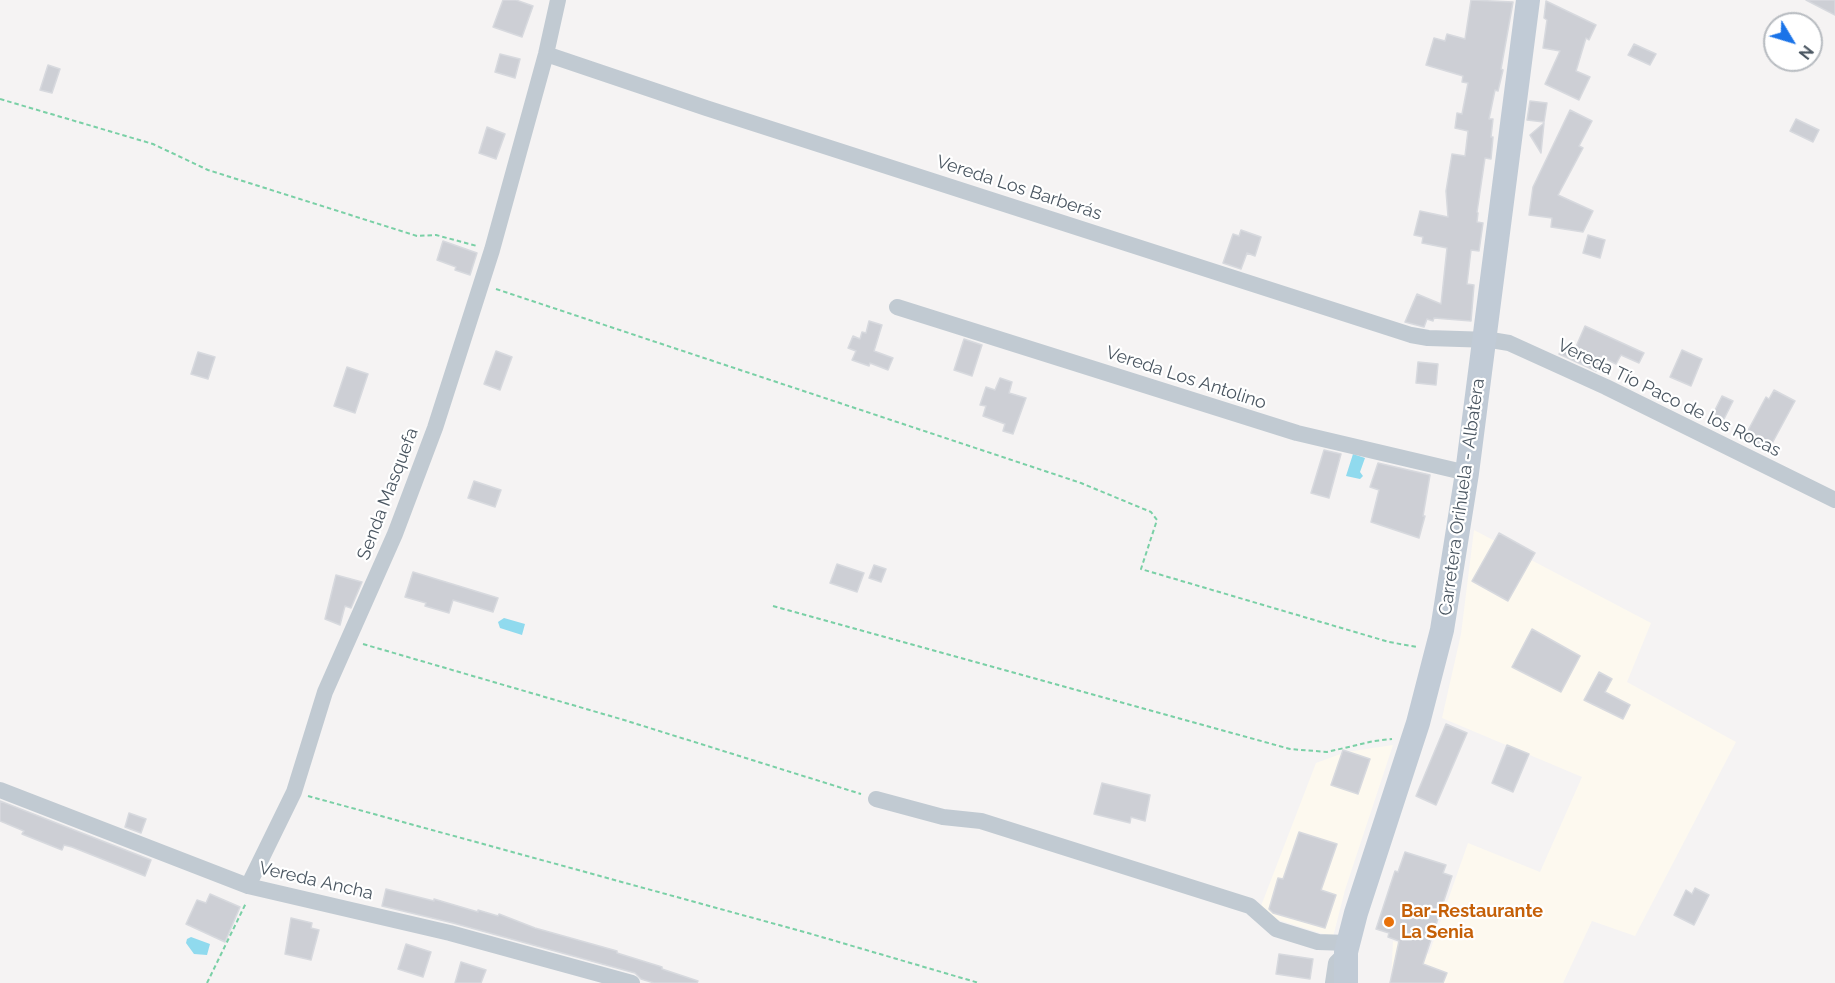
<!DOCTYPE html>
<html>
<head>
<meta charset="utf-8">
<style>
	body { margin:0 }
	#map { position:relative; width:1835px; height:983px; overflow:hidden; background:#f5f3f3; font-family:Raleway,sans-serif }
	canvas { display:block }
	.north { position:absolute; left:1763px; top:12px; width:60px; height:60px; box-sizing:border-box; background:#fff; border:2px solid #b7bbc0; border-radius:50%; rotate:128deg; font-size:16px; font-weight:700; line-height:24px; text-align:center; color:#4a5661 }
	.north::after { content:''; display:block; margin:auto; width:21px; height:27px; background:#1a73e8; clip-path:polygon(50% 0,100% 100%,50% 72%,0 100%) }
</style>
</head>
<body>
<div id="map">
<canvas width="1835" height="983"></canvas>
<div class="north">N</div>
</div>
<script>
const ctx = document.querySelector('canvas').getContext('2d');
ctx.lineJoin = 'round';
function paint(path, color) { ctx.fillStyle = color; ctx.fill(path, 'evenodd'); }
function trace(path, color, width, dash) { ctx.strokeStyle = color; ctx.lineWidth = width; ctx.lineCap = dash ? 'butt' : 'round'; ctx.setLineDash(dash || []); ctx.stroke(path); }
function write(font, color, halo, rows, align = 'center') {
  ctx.font = font + ' Raleway,sans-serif'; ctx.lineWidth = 4.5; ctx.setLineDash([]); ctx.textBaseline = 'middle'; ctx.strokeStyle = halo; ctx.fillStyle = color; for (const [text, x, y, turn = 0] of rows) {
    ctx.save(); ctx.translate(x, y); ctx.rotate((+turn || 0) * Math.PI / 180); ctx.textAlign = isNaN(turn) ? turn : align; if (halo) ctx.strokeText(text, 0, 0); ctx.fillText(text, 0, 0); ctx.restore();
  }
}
const commercial = new Path2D(`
	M1474 530 1651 623 1627 682 1736 742 1635 936 1592 921 1563 983H1391L1393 941 1429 954 1468 843 1540 872 1582 777 1442 718 1461 634Z
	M1393 745 1345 890 1333 937 1269 917 1261 906 1316 763 1346 752Z`);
const water = new Path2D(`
	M1353 454 1365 458 1360 472 1363 476 1360 479 1346 476Z
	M504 618 525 624 522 635 500 628 498 622Z
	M191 937 210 944 207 955 194 954 186 943 187 939Z`);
const building = new Path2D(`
	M503 0H516L533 6 522 37 493 27Z
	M1471 0 1513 2 1501 69 1503 70 1498 91 1495 90 1489 119H1493L1491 137H1493L1491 159 1485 158 1477 212 1478 213 1477 222 1483 223 1479 251 1471 250 1467 284 1474 285 1471 321 1434 318 1433 321 1427 319 1424 327 1405 322 1417 294 1441 304 1447 248 1422 243 1423 237 1414 235 1420 211 1448 217 1446 191 1452 154 1465 156 1468 131 1455 128 1457 113 1462 114 1468 83 1462 82 1463 76 1426 65 1434 38 1445 41 1447 34 1465 39Z
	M1806 0H1835V15Z
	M1546 1 1596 25 1589 40 1586 38 1576 71 1590 77 1579 100 1545 84 1560 51 1543 48 1547 20 1544 18Z
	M1634 44 1656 54 1650 65 1628 55Z
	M500 54 520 59 515 78 495 72Z
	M48 65 60 69 52 93 40 90Z
	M1530 101 1547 103 1544 122 1527 120Z
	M1570 110 1592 121 1579 146 1583 148 1558 195 1593 211 1583 232 1551 227 1552 218 1529 215 1533 187Z
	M1796 119 1819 130 1813 142 1790 131Z
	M1544 123 1541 153 1530 135Z
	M487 127 505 134 496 159 479 153Z
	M1241 230 1261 237 1255 256 1247 253 1241 269 1223 263 1233 234 1239 236Z
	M1588 235 1605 240 1600 258 1583 253Z
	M443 241 477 253 470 275 455 270 456 267 437 260Z
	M869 321 882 325 874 351 893 358 888 370 870 363 869 366 852 360 856 351 848 348 853 336 860 339 862 332 866 333Z
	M1585 326 1644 353 1639 363 1621 355 1616 364 1602 357 1596 371 1559 354 1564 344 1575 349Z
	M964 339 982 345 972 376 954 370Z
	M1682 350 1702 359 1691 386 1670 377Z
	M496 351 512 357 500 390 484 384Z
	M198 352 215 357 208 379 191 374Z
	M1418 362 1438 364 1436 385 1416 383Z
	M347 367 368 374 355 413 334 406Z
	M1000 378 1012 382 1009 393 1026 398 1013 434 1003 431 1005 424 983 416 986 406 980 405 986 387 995 390Z
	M1774 390 1795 401 1769 449 1745 436 1766 397 1769 399Z
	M1722 396 1733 401 1724 419 1713 414Z
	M1324 450 1341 454 1329 498 1311 493Z
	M1378 463 1430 475 1423 516H1425L1419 538 1371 522 1379 490 1370 487Z
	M474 481 501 490 495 507 468 498Z
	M1499 533 1535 553 1508 601 1472 581Z
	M837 564 864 573 857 592 830 583Z
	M874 565 886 569 881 582 869 578Z
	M413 572 498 598 493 612 453 600 449 613 425 606 426 603 405 597Z
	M336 575 362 582 351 608 345 606 340 625 325 619Z
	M1532 629 1580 656 1561 692 1512 667Z
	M1599 672 1612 679 1605 692 1630 705 1623 719 1584 700Z
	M1446 724 1467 733 1436 805 1416 796Z
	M1507 745 1529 754 1513 792 1492 783Z
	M1343 750 1370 759 1358 794 1331 785Z
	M1102 783 1150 795 1145 821 1131 817 1130 823 1094 814Z
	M0 801 151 860 145 876 72 847 64 845 62 850 22 834 24 831 0 821Z
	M129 813 146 819 141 833 125 827Z
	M1299 832 1337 844 1321 890 1336 895 1325 928 1273 913 1269 909 1278 878 1283 879Z
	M1405 852 1446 865 1443 873 1452 876 1423 964 1447 973 1443 983H1390L1399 941 1388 937 1389 933 1376 929 1395 871 1398 872Z
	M1695 888 1709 895 1694 925 1674 915 1686 890 1692 894Z
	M386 889 434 901V899L478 912V910L498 916 499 914 535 928 617 951V953L662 967V969L698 981 697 983H654L641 979 635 973 453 923 382 906Z
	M210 894 240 907 225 942 186 924 197 900 206 903Z
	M291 918 312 923 311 928 319 930 311 960 285 954Z
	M406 944 431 952 423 977 398 969Z
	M1279 954 1313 959 1310 979 1276 974Z
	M461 962 486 970 481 983H455Z`);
const path = new Path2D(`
	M0 99 153 144 208 170 417 236 436 235 477 246
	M496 289 1081 483 1151 512 1157 520 1141 569 1389 642 1417 647
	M773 606 1290 749 1327 752 1374 741 1392 739
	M363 644 624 720 861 794
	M308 796 808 933 979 983
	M207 983 246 903`);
const minor = new Path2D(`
	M546 54 706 108 1411 335 1428 338 1491 340 1509 343 1606 387 1835 500
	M897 307 1297 433 1467 473
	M0 790 248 886 450 933 632 983
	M876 799 943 817 981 821 1250 906 1276 929 1318 942 1348 943
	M248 886 294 792 325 692 395 534 435 428 492 250 546 54 558 0
	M1333 983 1336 963 1342 957`);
const secondary = new Path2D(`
	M1346 983V952L1356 913 1418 723 1442 630 1467 473 1528 0`);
const markers = [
	[1389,922,6,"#e8710a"]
];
const streetNames = [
	["Vereda Los Barberás",1019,188,18],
	["Vereda Los Antolino",1186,378,18],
	["Vereda Tío Paco de los Rocas",1669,398,26],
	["Senda Masquefa",388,494,-69],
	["Carretera Orihuela - Albatera",1462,497,-82],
	["Vereda Ancha",316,881,13]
];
const foodNames = [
	["Bar-Restaurante",1401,912],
	["La Senia",1401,933]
];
paint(commercial, '#fdf9ef');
paint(water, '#90daee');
paint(building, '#cdcfd5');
trace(building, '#d7d9de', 1.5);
trace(path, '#7ad0a6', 2, [4.5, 3]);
trace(minor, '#c1cad2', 16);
trace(secondary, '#c1cbd6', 24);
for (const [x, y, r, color] of markers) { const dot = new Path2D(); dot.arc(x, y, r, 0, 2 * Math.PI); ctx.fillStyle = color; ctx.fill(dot); trace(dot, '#fff', 2); }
write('18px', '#4a5661', '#fff', streetNames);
write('bold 18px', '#c56008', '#fff', foodNames, 'left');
</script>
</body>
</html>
